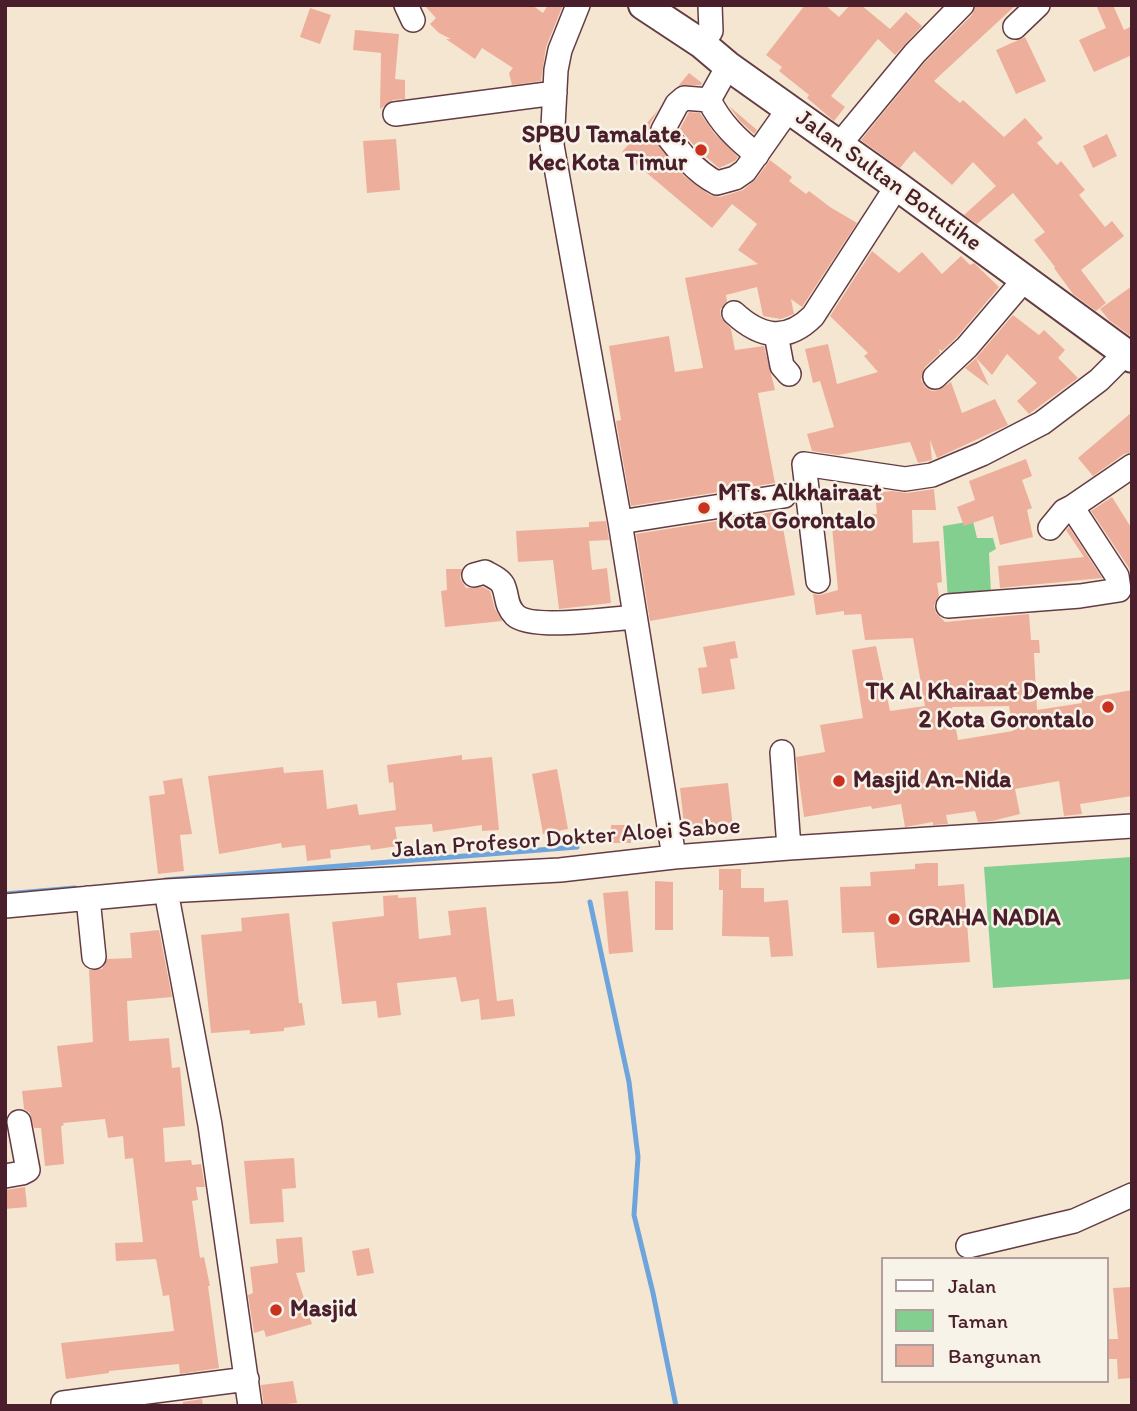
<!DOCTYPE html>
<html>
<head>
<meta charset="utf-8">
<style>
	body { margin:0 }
	#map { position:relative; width:1137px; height:1411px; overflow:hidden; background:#f5e6d1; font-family:Itim,sans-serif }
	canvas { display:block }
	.frame { position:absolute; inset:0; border:7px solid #4a1f2b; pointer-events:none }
	.legend { position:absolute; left:881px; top:1257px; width:228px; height:126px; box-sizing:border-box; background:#f7f3e8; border:2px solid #b29e9c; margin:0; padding:9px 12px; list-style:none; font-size:21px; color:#4a1f2b }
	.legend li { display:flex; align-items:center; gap:14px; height:35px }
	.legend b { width:35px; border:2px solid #b29e9c }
</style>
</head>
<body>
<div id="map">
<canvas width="1137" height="1411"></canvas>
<div class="frame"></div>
<ul class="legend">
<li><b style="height:9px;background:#fff"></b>Jalan</li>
<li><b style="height:19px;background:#82cf8f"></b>Taman</li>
<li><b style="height:19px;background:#edaf9b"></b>Bangunan</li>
</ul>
</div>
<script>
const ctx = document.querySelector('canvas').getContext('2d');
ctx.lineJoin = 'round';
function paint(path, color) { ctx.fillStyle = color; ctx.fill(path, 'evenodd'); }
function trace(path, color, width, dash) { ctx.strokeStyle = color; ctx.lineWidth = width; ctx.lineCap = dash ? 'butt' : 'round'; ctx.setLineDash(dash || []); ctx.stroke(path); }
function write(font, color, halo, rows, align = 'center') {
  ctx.font = font + ' Itim,sans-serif'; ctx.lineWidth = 5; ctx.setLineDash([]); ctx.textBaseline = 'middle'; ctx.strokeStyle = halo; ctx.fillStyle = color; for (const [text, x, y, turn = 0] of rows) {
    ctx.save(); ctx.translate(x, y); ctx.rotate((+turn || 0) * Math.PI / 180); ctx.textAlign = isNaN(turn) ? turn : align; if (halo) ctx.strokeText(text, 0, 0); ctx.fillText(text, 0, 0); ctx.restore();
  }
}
const green = new Path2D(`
	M973 521 977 538H993L996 549 989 553 991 594 948 600 943 526Z
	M1132 857V979L993 988 984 867Z`);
const stream = new Path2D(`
	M165 880 577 847
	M5 894 75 888
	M590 902 629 1082 638 1157 634 1215 653 1293 676 1406`);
const building = new Path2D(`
	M424 5H532L543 13 548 5H563L546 47 541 81 512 85 509 73 513 68 482 48 475 59 446 39H451L439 33 430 24 436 18Z
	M805 5H825L839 17 850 5H861L890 29 906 12 922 26 895 55 878 39 831 96 845 107 834 121 807 98 809 95 779 71 782 67 766 55Z
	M976 5H1016L934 81 960 103 963 100 1004 137 1025 118 1043 138 1037 143 1057 165 1061 161 1085 190 1079 195 1105 227 1112 221 1124 236 1081 270 1106 303 1096 311 1073 294 1054 268 1055 267 1034 240 1045 232 1013 193 977 224 964 215 996 186 973 162 952 185 914 151 900 168 861 140 925 62 972 15Z
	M1096 5H1113L1124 30 1132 26V55L1094 72 1079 40 1106 28Z
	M310 8 331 15 320 44 300 37Z
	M355 30 399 34 395 79 405 80V99L393 100 380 109 381 53 353 50Z
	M1025 37 1046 81 1016 94 996 50Z
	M689 73 702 83 701 85H679Z
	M729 106 757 130 754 134 740 121Z
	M658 110 650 124 649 132 652 138 684 176 710 195 720 197 743 190 756 179 770 160 792 177 789 181 806 194 809 191 830 207 857 223 802 307 791 299 794 314 781 319 763 316 757 287 726 295 727 301 720 310 721 318 731 329 735 350 764 346 775 390 758 393 775 483 631 506 616 421 621 420 609 346 669 336 675 372 703 368 685 278 758 264 738 250 757 224 732 204 712 228 622 152Z
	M689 112 700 113 714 133 738 157 735 161 719 168 698 150 680 129Z
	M1107 134 1117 156 1093 168 1083 146Z
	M396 139 400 190 367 193 363 141Z
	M872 251 899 273 922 252 942 274 961 256 970 265 974 263 999 287 957 337 942 351 939 349 940 353 925 367 921 380 925 387 932 391 939 390 951 382 962 413 995 399 1008 425 937 458 930 440 932 460 918 463 910 442 838 455 812 451 807 434 834 427 820 381 813 383 805 349 828 344 837 384 878 372 864 356 868 353 830 316Z
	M1132 286V333L1129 335 1109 320 1100 309Z
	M1013 315 1039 335 1044 330 1065 350 1058 358 1078 378 1029 414 1017 401 1037 383 1007 354 992 375 976 358Z
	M976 358 989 386 965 368Z
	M1132 412V452L1124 454 1093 476 1078 458Z
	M1026 459 1032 476 1022 480 1032 508 1027 510 1033 537 1000 545 993 516 964 526 957 507 975 500 969 481Z
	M934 489 936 510H912L913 543 939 541 942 582 937 583 939 595 934 606 936 613 945 622 1029 614 1031 640H1039L1040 653H1034L1037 710 1082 703V699L1132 690V796L1080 804 1082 814 1064 816 1059 781 1015 789 1020 814 992 821 978 822 975 811 946 815 948 824 933 825V822L905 827 901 804 872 809 871 806 804 817 796 757 825 752 820 725 863 718 852 650 876 646 890 711 925 706 913 638 865 640 861 614 844 615V611L816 615 813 594 820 595 838 590 831 516 877 514 875 493 892 491 907 493ZM1009 706 1013 731 958 740 952 707Z
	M1112 497 1132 529V580L1129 568 1091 511Z
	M780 511 795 595 650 621 636 534Z
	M606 521 609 540 589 541 592 570 607 568 611 603 559 609 553 560 518 562 516 531 589 527V522Z
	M1069 527 1102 578 1000 588 998 566 1084 557 1066 530Z
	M446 569H462L460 578 466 588 483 587 490 591 495 609 502 621 445 627 441 591 447 590Z
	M735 641 738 658 730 659 735 689 702 694 698 668 707 667 703 647Z
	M462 755V760L492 757 499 830 482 831V825L433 832 432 824 395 827 398 846 371 850 370 845 330 850 331 858 307 861 305 845 282 848 281 843 219 854 208 776 283 767 284 773 323 770 327 809 357 804 359 815 396 810 393 782 389 783 387 765Z
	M557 769 568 829 543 834 532 774Z
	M182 778 192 834 180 835 184 871 158 874 149 796 165 794 163 781Z
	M728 783 733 828 685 833 680 788Z
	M611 825H631V843H611Z
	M927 863H938V886L964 884 970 962 877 968 874 932 842 933 840 887 871 886 870 872 915 869V864Z
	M719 869H741V888H764V902L788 900 793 956 771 957 769 937 722 936 723 890H719Z
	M655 881 673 882V930H655Z
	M628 891 633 952 609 954 603 893Z
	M398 895V898L416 897 419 939 451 935 448 911 486 907 497 1001 513 999 515 1016 481 1020 479 999 461 1002 456 977 397 983 401 1015 378 1018 376 1001 342 1004 332 922 384 916 383 896Z
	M289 913 299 1003H302L305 1025 284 1028V1031L250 1034V1030L211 1033 201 935 242 931 241 918Z
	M159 930 172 997 127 1001 129 1041 169 1038 172 1068 180 1067 185 1126 163 1128 165 1162 191 1160 192 1165 201 1164 205 1187H196L198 1200 192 1201 200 1258 204 1257 210 1286H208L219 1368 180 1374 179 1364 109 1371V1373L66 1379 61 1343 174 1331 169 1295 163 1296 156 1259 116 1261 115 1243 143 1242 133 1158 125 1159 123 1136 108 1138 105 1119 63 1123 64 1125 61 1126 64 1164 45 1166 41 1128H34L30 1113 24 1109 22 1091 62 1087 57 1046 93 1042 89 970 102 969 107 959 132 958 130 933Z
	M294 1158 296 1188 282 1189 284 1222 250 1224 244 1161Z
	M25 1187 27 1207 5 1209V1190Z
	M302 1237 305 1272 296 1273 312 1324 266 1337 264 1330 254 1333 248 1295 253 1293 250 1267 278 1263 276 1239Z
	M369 1248 374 1273 357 1276 352 1251Z
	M1132 1287V1378L1118 1379 1117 1359H1107V1339H1118L1113 1288Z
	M293 1381 297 1403 264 1406 261 1385Z
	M202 1399 203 1406H183V1402Z`);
const minor = new Path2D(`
	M406 5 413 20
	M578 5 560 50 556 70 552 145 620 522 674 857
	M1015 27 1038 5
	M702 44 711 31 710 5
	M728 66 709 100 684 98 677 104 663 130C679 151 694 171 717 183L735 178 745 171 788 110
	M709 100C721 124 737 139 757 155
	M395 114 555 93
	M839 145 915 53 962 5
	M734 313C760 337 786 343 813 316L897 186
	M776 334 782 366 789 374
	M935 377 967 347 1024 280
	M620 522 784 496
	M1050 528 1064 511 1072 507
	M474 575 485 572C490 575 500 579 503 585 508 596 505 605 515 615 530 630 612 619 635 617
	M818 581 804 464 905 479 932 475 982 454 1042 423 1099 380 1125 354
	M948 606 1080 596 1119 590 1117 576 1072 507 1132 466
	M782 752 789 848
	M166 891 210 1125 250 1406
	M88 898 94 957
	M5 906 166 891 560 870 674 857 789 848 1132 826
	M5 1176 22 1173 28 1170 19 1122
	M968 1246 1074 1221 1132 1195
	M63 1403 247 1379`);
const major = new Path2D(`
	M643 5 702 44 728 66 897 186 1132 358`);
const markers = [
	[701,150,7,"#c8321e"],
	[704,508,7,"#c8321e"],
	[1108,707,7,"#c8321e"],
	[839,781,7,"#c8321e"],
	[894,919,7,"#c8321e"],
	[276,1310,7,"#c8321e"]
];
const poiNames = [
	["SPBU Tamalate,",687,136,"right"],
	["Kec Kota Timur",687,164,"right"],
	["MTs. Alkhairaat",718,494],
	["Kota Gorontalo",718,522],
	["TK Al Khairaat Dembe",1094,693,"right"],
	["2 Kota Gorontalo",1094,721,"right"],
	["Masjid An-Nida",853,781],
	["GRAHA NADIA",908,919],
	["Masjid",290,1310]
];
const streetNames = [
	["Jalan Sultan Botutihe",888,181,36],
	["Jalan Profesor Dokter Aloei Saboe",566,839,-4]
];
paint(green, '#82cf8f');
trace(stream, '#6da4db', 5);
paint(building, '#edaf9b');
trace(minor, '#643d44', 26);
trace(major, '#643d44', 32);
trace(minor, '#fff', 23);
trace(major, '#fff', 28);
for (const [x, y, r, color] of markers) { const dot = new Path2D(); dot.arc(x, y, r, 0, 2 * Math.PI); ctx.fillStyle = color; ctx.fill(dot); trace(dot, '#f7f3e8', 2.5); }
write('bold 24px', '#4a1f2b', '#f7f3e8', poiNames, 'left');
write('24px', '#4a1f2b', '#f7f3e8', streetNames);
</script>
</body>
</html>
